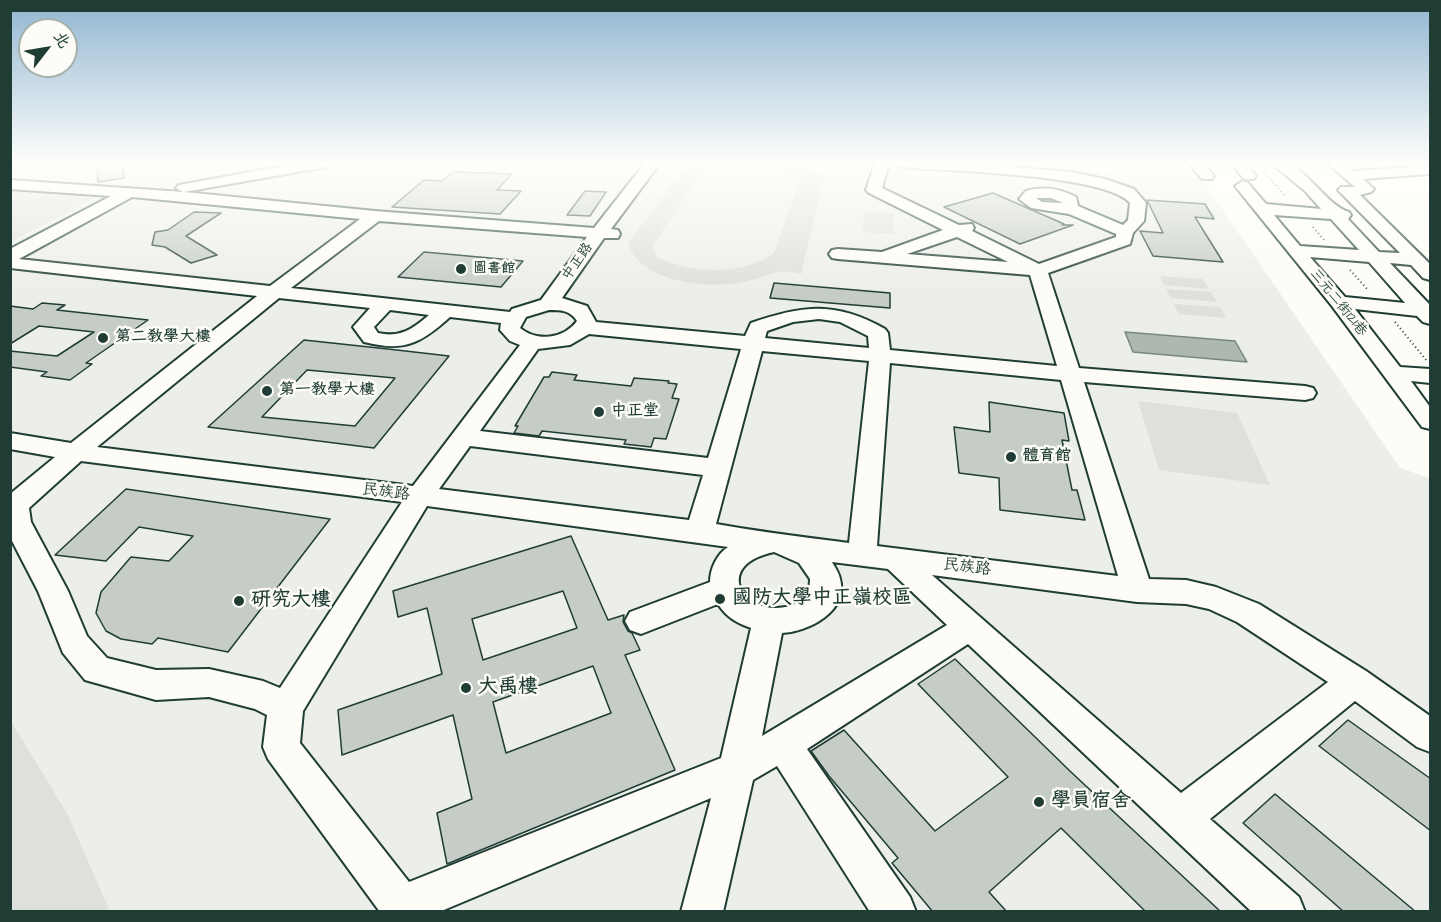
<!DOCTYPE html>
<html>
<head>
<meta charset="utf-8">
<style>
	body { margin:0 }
	#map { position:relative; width:1441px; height:922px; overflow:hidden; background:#fdfcf7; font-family:"Architects Daughter","LXGW WenKai TC",sans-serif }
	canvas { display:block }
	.frame { position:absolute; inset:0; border:12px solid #1f3d34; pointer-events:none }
	.north { position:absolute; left:18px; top:18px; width:60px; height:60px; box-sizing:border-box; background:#fdfcf7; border:2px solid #a4b0a9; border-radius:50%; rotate:59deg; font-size:16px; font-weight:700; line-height:24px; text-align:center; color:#1f3d34 }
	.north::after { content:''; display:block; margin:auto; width:21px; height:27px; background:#1f3d34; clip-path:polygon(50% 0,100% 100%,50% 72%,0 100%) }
</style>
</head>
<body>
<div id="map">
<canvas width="1441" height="922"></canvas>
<div class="frame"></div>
<div class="north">北</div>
</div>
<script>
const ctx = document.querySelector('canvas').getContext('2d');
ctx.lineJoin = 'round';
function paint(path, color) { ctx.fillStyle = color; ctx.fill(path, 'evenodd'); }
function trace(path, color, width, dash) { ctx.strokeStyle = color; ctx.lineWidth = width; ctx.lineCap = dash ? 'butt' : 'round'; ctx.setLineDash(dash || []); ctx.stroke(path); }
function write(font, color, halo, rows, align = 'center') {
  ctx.font = font + ' "Architects Daughter","LXGW WenKai TC",sans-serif'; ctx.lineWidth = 5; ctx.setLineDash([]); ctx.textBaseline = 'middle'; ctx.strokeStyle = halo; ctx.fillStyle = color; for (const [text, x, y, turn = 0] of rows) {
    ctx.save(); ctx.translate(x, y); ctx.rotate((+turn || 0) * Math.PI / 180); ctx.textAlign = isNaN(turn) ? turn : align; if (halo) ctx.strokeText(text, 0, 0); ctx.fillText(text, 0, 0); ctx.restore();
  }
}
const built = new Path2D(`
	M11 163H1081L1087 170 1123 175 1200 177 1400 468 1430 478V911H110L67 813 11 721Z`);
const green = new Path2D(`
	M703 163H789L813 172 825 173 801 274C795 273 785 270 778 272 765 275 752 281 738 283 703 288 640 282 628 243L683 171ZM738 164C758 164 785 166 799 183L774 253C742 276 691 274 657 257L653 245 698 177 707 171Z
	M11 191 95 198 11 241Z
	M864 212 893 213 894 234 863 232Z
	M1160 276 1203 279 1209 289 1164 285Z
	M1166 289 1211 292 1217 302 1171 298Z
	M1173 304 1220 307 1226 318 1179 314Z
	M1138 401 1237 413 1270 485 1159 470Z
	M11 721 67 813 110 911H11Z`);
const water = new Path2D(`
	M1125 332 1235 341 1247 362 1133 352Z`);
const building = new Path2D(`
	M97 163H122L124 178 98 182Z
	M454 172 512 174 497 190 521 191 500 214 392 207 424 180 441 181Z
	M585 191 606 192 590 216 567 215Z
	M993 193 1064 224 1062 225H1073L1020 244 944 207Z
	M1147 200 1205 204 1214 219 1195 217 1223 262 1153 256 1140 231 1163 233Z
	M194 212 221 213 186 236 217 255 191 263 165 247 152 245 155 232 168 230Z
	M424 252 523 261 501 287 398 277Z
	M774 283 890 293V308L770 298Z
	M42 303 65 305 57 310 148 320 86 363 92 364 70 380 41 376 47 372 10 367V351L57 356 94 332 39 326 10 344V306L33 309Z
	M304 340 388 349 449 356 374 448 208 427ZM307 370 395 378 355 426 262 417Z
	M552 372 577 375 574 380 631 386 634 378 669 381 668 383 677 384 672 398 679 399 666 439 654 438 651 447 624 444 626 440 542 431 539 436 514 433 518 426H515L544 377H549Z
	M989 402 1064 413 1069 441 1062 440 1072 490H1077L1085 520 1000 510 999 478 959 473 954 427 990 432Z
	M126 489 330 519 228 652 158 638 152 644 121 639 106 631 96 613 101 592 131 557 169 561 193 536 139 527 106 561 55 555Z
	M571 536 608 620 624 615 623 622 628 631 632 633 640 650 625 655 675 770 447 864 437 813 472 799 453 715 342 755 338 710 442 674 427 608 398 617 393 591ZM563 591 577 628 483 660 472 619ZM593 666 611 713 506 753 493 702Z
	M955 659 1072 773 1221 912H1146L1061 828 989 892 1007 912H933L892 863 898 858 829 776 811 751 844 730 935 831 1008 777 918 684Z
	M1348 720 1431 779V831L1319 746Z
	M1275 794 1416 912H1344L1243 823Z`);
const path = new Path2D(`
	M1265 173 1286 197
	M1313 227 1324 240
	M1350 270 1368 290
	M1395 322 1427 361`);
const minor = new Path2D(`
	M300 163H333L326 167 184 192 375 211 594 228 645 163H660L611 229 618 230 620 234 618 238H604L562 298 587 306 596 322 745 336 751 323C803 305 836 301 885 329L888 333 890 350 1057 366 1030 275 838 259 832 258 829 254 832 250 838 249 882 252 943 230 869 193 866 190 875 163H889L882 188 959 225 972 224 974 228 972 231 1039 264 1116 237V234L1069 214 1031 208 1019 199 1026 191C1043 186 1059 188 1076 197L1078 206 1123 225 1128 220 1130 203C1106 174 945 171 901 167L894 163H960L1072 172 1105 179 1134 189 1146 203 1144 221 1133 233 1130 244 1048 273 1079 368 1305 386 1313 388 1316 393 1313 398 1305 400 1084 382 1149 579 1186 580 1216 587 1259 604 1366 671 1430 716V752L1417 747 1355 701 1210 819 1299 897 1305 912H1252L968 644 807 749 910 897 916 912H870L777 766 753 780 723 912H681L711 798 439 912H380L268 759 263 747 267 715 255 709 209 697 156 700 85 680 63 653 38 591 10 537V494L55 457 10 449V433L71 443 257 296 10 268V249L111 196 10 189V180L183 192 176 188 179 185ZM132 197 153 199 360 219 270 286 19 259ZM1036 198H1051L1063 203 1042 202ZM379 221 587 237 541 300 512 309 510 312 291 288ZM957 237 1008 262 907 254ZM279 298 370 308 353 327 364 342C404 352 420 344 450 317L501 323 500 330 510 341 520 345 413 486 97 447ZM390 310 429 315C413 329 400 338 378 333L374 327ZM549 310C561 310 570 310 577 321 564 339 537 342 520 328L526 317ZM819 319 840 322 868 336 869 348 765 338 767 331 793 322ZM589 334 741 349 708 458 480 431 538 349 570 345ZM762 351 869 361 849 543C804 537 760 532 716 524ZM890 363 1061 380 1118 576 877 546ZM470 446 703 475 689 520 439 489ZM81 461 402 502 280 688 263 681 209 669 156 670 107 658 87 636 68 591 31 522 29 508ZM427 506 728 547C717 554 710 569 710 582L630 612 625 621 630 630 641 634 718 604C726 617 737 623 751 628L721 758 409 882 300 743 303 711ZM774 552 799 563 810 579 809 596C758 635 700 568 774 552ZM832 562 888 569 947 625 762 736 782 633C808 632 849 611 840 579 839 573 835 567 832 562ZM932 575 1137 602 1186 604 1209 609 1237 622 1328 682 1181 793Z
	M1188 163H1203L1214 176 1212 179H1202Z
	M1231 163H1246L1256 176 1254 179H1244Z
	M1271 163C1275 163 1281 162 1285 163 1306 167 1327 206 1349 212L1351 215 1348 219 1379 252 1400 253 1341 193 1338 190 1341 187H1355L1327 163H1343L1353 171 1430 166V174L1363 179 1374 189 1371 192 1360 195 1430 264V280L1423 278 1411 265 1390 263 1430 305V324L1423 322 1417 316 1355 309 1400 367 1430 369V383L1411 381 1430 407V429L1422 427 1332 306 1235 186 1243 181 1248 183 1266 204 1321 209 1305 191ZM1274 215 1331 219 1359 250 1300 246ZM1310 257 1369 262 1405 303 1345 297Z`);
const markers = [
	[461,269,6,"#1f3d34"],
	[103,338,6,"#1f3d34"],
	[267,391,6,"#1f3d34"],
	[599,412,6,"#1f3d34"],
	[1011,457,6,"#1f3d34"],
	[720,599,6,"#1f3d34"],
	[239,601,6,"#1f3d34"],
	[466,688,6,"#1f3d34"],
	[1039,802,6,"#1f3d34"]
];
const farStreetnames = [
	["中正路",578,262,-55],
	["三元二街121巷",1338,303,51]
];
const farPoinames = [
	["圖書館",473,269]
];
const poiNames = [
	["第二教學大樓",115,338],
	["第一教學大樓",279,391],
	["中正堂",611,412],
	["體育館",1023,457]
];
const streetNames = [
	["民族路",386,493,7],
	["民族路",967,568,7]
];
const nearPoinames = [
	["國防大學中正嶺校區",732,599],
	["研究大樓",251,601],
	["大禹樓",478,688],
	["學員宿舍",1051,802]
];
paint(built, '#eceee9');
paint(green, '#dde0db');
paint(water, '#aeb8b1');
trace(water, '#75877f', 1.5);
paint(building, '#c6cdc7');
trace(building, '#1f3d34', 1.5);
trace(minor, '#1f3d34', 4);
trace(path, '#1f3d34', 2, [1, 3]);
paint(minor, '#fdfcf7');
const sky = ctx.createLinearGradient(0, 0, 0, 292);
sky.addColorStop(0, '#91b6d2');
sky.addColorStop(0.56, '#fefefb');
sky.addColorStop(1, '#fefefb00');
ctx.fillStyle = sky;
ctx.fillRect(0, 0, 1441, 292);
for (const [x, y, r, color] of markers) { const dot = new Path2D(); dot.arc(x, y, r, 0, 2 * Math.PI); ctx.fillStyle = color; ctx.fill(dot); trace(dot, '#fdfcf7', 2); }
write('14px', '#1f3d34', '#fdfcf7', farStreetnames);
write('bold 14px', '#1f3d34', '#fdfcf7', farPoinames, 'left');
write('bold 16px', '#1f3d34', '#fdfcf7', poiNames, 'left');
write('16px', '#1f3d34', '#fdfcf7', streetNames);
write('bold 20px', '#1f3d34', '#fdfcf7', nearPoinames, 'left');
</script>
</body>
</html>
